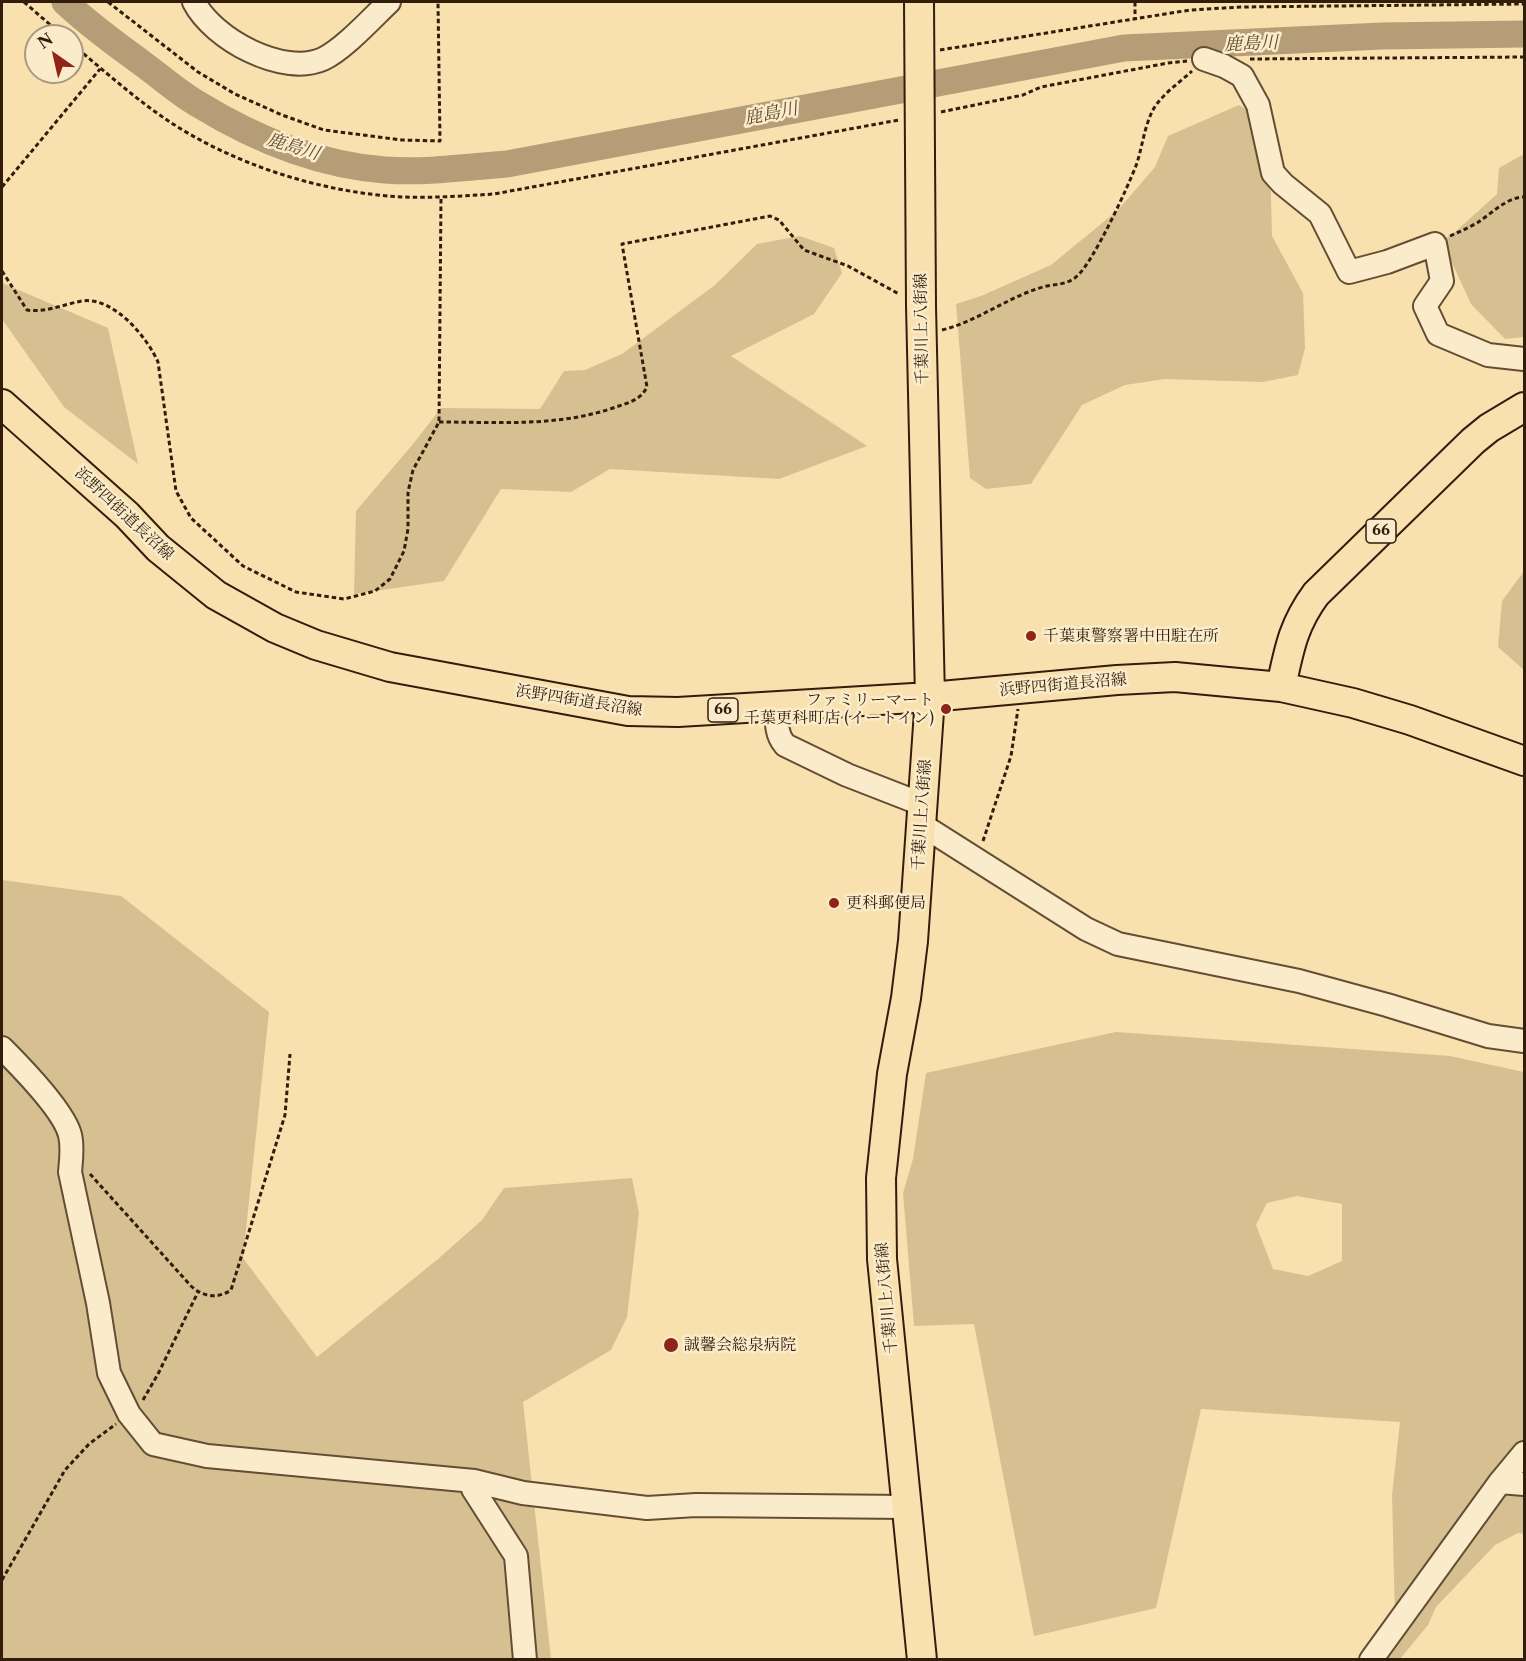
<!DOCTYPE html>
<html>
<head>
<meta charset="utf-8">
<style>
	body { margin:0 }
	#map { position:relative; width:1526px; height:1661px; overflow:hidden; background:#f8e1ae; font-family:"Libre Caslon Text",serif }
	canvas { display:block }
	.frame { position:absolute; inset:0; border:3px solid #321c0c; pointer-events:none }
	.north { position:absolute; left:24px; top:24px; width:60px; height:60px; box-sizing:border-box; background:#faecca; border:2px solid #aa997e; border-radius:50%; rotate:326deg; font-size:16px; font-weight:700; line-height:24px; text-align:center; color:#321c0c }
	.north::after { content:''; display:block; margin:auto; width:21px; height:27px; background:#8f2418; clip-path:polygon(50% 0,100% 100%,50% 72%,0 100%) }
</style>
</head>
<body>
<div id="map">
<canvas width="1526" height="1661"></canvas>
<div class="frame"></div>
<div class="north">N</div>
</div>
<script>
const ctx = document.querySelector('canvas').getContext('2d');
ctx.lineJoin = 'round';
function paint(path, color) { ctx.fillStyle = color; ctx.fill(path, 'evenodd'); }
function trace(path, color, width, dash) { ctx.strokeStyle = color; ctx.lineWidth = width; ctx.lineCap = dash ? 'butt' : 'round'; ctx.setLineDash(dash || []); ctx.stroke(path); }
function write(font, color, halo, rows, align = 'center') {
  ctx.font = font + ' "Libre Caslon Text","Noto Serif JP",serif'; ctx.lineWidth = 5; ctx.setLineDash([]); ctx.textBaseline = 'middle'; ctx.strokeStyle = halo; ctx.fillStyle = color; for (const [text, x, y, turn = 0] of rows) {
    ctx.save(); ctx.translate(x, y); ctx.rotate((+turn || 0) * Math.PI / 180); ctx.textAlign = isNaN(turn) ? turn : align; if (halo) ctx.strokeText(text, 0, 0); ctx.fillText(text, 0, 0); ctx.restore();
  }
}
const green = new Path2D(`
	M1239 105 1269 124 1272 236 1303 293 1305 348 1298 375 1263 382 1165 379 1125 385 1082 405 1031 484 986 489 970 478 956 304 981 296 1051 265 1118 210 1155 167 1168 136Z
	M1524 154V337L1505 339 1471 304 1442 241 1455 232 1497 194 1499 168Z
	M800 236 834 248 842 273 814 314 731 356 867 446 779 479 610 469 571 492 501 489 444 581 354 594 356 511 413 444 441 408 540 409 564 371 585 370 622 354 715 285 757 244Z
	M2 283 108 328 138 464 64 407 2 319Z
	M1524 571V670L1498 647 1502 601Z
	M2 880 121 896 269 1012 243 1258 317 1357 438 1259 482 1220 504 1188 632 1178 639 1213 627 1317 611 1350 523 1402 551 1659 2 1660Z
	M1116 1032 1450 1056 1524 1072V1534L1518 1533 1495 1545 1436 1607 1428 1625 1400 1659H1379L1395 1618 1392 1495 1400 1422 1201 1409 1156 1608 1034 1636 974 1324 914 1326 903 1193 913 1159 926 1073ZM1297 1196 1342 1204V1261L1308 1276 1273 1269 1256 1225 1267 1203Z`);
const river = new Path2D(`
	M65 2C89 25 116 44 143 64 161 77 179 93 198 104 255 139 318 165 385 170 425 173 467 167 507 164L1124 48 1382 36 1524 34`);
const path = new Path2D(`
	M24 2 63 36
	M108 2 198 72 235 94 282 115 324 130 402 140 440 141 438 2
	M1135 2V18
	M72 44C102 69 132 96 164 118 231 164 322 193 403 197 433 198 464 196 494 194L899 120
	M940 50 1190 10 1241 7 1524 4
	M1250 59 1524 57
	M941 112 1023 95 1041 87 1168 63 1187 61
	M2 187 100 69
	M1450 236C1459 232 1468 228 1477 223 1491 214 1507 197 1524 197
	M2 271 27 310C46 313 64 304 82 301 113 296 147 337 158 362L176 491 191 518 243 566 296 592 344 599 375 591 390 579 404 551 408 529V492L413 470 439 422 441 197
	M942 330C979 321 1010 295 1047 286 1058 284 1069 284 1077 276 1093 263 1129 185 1137 163 1142 147 1144 130 1151 114 1158 97 1178 84 1192 71
	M439 422C498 422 557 427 613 408 627 403 640 401 647 387L622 244 770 216 779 220 804 250 848 266 899 294
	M983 841 1011 756 1018 709
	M90 1174 191 1286C203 1297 218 1299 231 1290L285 1115 290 1054
	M143 1400 158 1374 198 1292
	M2 1580 65 1470 89 1444 116 1424`);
const minor = new Path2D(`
	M194 2C213 39 283 77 323 59 344 49 372 18 389 2
	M1204 59 1224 66 1242 76 1258 105 1273 173 1283 184 1320 214 1349 272 1387 262 1435 244 1442 281 1425 306 1438 334 1488 355 1524 359
	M777 706C777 721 775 733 785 745L847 775 924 805
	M922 825 1086 929 1118 944 1299 981 1387 1005 1488 1036 1524 1041
	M2 1048C20 1066 64 1111 70 1135 73 1147 71 1161 70 1172L98 1303 109 1373 129 1414 153 1444 207 1456 474 1481 523 1493 647 1508 696 1505 907 1507
	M474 1481 473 1489 516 1556 525 1660
	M1500 1482 1524 1484
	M1371 1660 1500 1482 1524 1453`);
const major = new Path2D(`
	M919 2 921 306 930 697 913 941 906 998 892 1074 881 1178 882 1259 922 1660
	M2 404 127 515 158 548 216 595 275 628 316 645 390 667 628 711 678 712 930 697 1117 680 1175 677 1281 687 1353 703 1410 720 1524 761
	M1281 687C1289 650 1293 625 1316 594L1473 441 1489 428 1524 407`);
const markers = [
	[1031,636,6,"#8f2418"],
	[946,709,6,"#8f2418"],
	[834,903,6,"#8f2418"],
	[671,1345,8,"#8f2418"]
];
const shields = [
	[1381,531,30],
	[723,710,30]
];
const shieldNames = [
	["66",1381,531],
	["66",723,710]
];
const streetNames = [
	["千葉川上八街線",922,329,-91],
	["浜野四街道長沼線",124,514,43],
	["浜野四街道長沼線",1063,685,-5],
	["浜野四街道長沼線",579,701,9],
	["千葉川上八街線",922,815,-86],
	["千葉川上八街線",887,1298,-95]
];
const poiNames = [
	["千葉東警察署中田駐在所",1043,636],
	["ファミリーマート",934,700,"right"],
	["千葉更科町店 (イートイン)",934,718,"right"],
	["更科郵便局",846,903],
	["誠馨会総泉病院",684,1345]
];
const waterNames = [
	["鹿島川",1251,44,-2],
	["鹿島川",771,114,-11],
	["鹿島川",293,147,17]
];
paint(green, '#d6c092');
trace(river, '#b59e77', 27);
trace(minor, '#644d34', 26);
trace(major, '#321c0c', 32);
trace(path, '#321c0c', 3, [4.5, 3]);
trace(minor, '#faecca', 22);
trace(major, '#f8e1ae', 28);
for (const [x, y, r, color] of markers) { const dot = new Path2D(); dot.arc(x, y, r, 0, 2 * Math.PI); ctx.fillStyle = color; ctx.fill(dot); trace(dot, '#faecca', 2); }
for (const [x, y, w] of shields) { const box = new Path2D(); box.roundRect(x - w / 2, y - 12, w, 24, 4.5); ctx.fillStyle = '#faecca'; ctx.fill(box); trace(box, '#321c0c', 1.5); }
write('bold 15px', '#321c0c', null, shieldNames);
write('16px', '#321c0c', '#faecca', streetNames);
write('16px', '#321c0c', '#faecca', poiNames, 'left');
write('italic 18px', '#604a31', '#faecca', waterNames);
</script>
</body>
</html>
